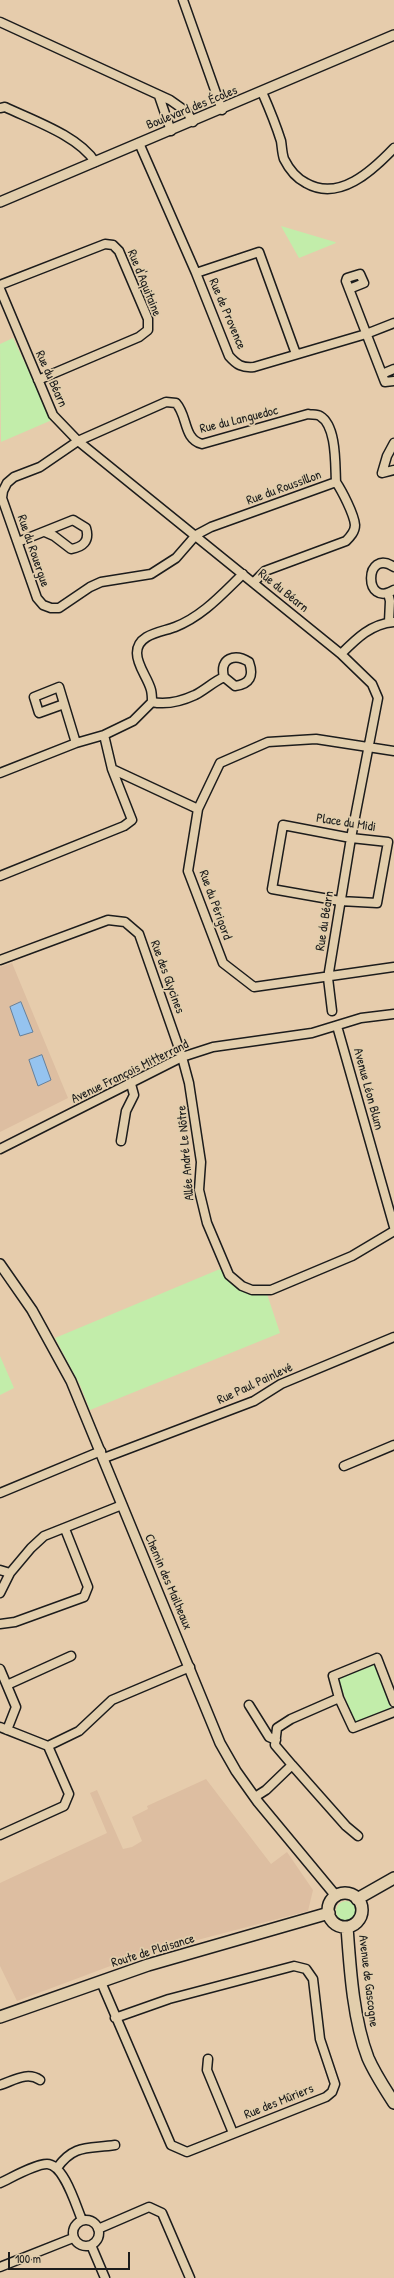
<!DOCTYPE html>
<html>
<head>
<meta charset="utf-8">
<style>
	body { margin:0 }
	#map { position:relative; width:394px; height:2278px; overflow:hidden; background:#e6ccac; font-family:"Patrick Hand",sans-serif }
	canvas { display:block }
	.scale { position:absolute; left:8px; top:2252px; width:122px; height:18px; box-sizing:border-box; border:2px solid #1c1c1c; border-top:0; padding-left:5px; font-size:12px; line-height:14px; white-space:nowrap; color:#1c1c1c; -webkit-text-stroke:3px #e2ceac; paint-order:stroke }
</style>
</head>
<body>
<div id="map">
<canvas width="394" height="2278"></canvas>
<div class="scale">100 m</div>
</div>
<script>
const ctx = document.querySelector('canvas').getContext('2d');
ctx.lineJoin = 'round';
function paint(path, color) { ctx.fillStyle = color; ctx.fill(path, 'evenodd'); }
function trace(path, color, width, dash) { ctx.strokeStyle = color; ctx.lineWidth = width; ctx.lineCap = dash ? 'butt' : 'round'; ctx.setLineDash(dash || []); ctx.stroke(path); }
function write(font, color, halo, rows, align = 'center') {
  ctx.font = font + ' "Patrick Hand",sans-serif'; ctx.lineWidth = 3.5; ctx.setLineDash([]); ctx.textBaseline = 'middle'; ctx.strokeStyle = halo; ctx.fillStyle = color; for (const [text, x, y, turn = 0] of rows) {
    ctx.save(); ctx.translate(x, y); ctx.rotate((+turn || 0) * Math.PI / 180); ctx.textAlign = isNaN(turn) ? turn : align; if (halo) ctx.strokeText(text, 0, 0); ctx.fillText(text, 0, 0); ctx.restore();
  }
}
const built = new Path2D(`
	M12 963 68 1098 0 1132V967Z
	M206 1779 271 1864 287 1852 313 1890 308 1911 186 1943 185 1940 180 1941V1945L129 1961 122 1956 117 1958 113 1965 17 2001 0 1966V1883L107 1833 90 1793 97 1790 123 1849 132 1847 142 1841 132 1817 148 1809 147 1806Z`);
const green = new Path2D(`
	M281 226 335 242 336 243 299 258Z
	M13 338 52 420 1 442 0 344Z
	M220 1269C232 1284 246 1296 267 1294L280 1333 90 1410 80 1385 55 1338Z
	M0 1356 14 1388 0 1395Z
	M375 1664 391 1708 355 1723 338 1679Z
	M336 1911a10 10 0 1 1 20 0a10 10 0 1 1-20 0Z`);
const water = new Path2D(`
	M21 1002 33 1032 20 1036 10 1007Z
	M42 1055 51 1080 38 1086 29 1060Z`);
const minor = new Path2D(`
	M183 0 222 110
	M0 22 170 100 187 112 193 122
	M262 92C269 108 276 125 281 141 282 147 282 153 284 159 289 169 296 178 306 183 339 202 372 171 394 148
	M159 96 171 131
	M0 108 5 107C32 120 79 136 95 162
	M139 143 196 273 229 356C237 365 242 368 254 367L366 334 394 323
	M196 273 259 252 296 354
	M0 285 105 244 113 245 119 251 148 319V330L139 337 38 380
	M0 289 53 415 78 441 341 654 372 684 378 698 351 838 328 978 332 1011
	M349 289 364 283 360 274 347 278 346 281 385 382 394 381
	M382 374 394 369
	M166 402 176 403C188 416 183 439 202 444L308 414C311 415 317 414 320 416 337 426 335 465 336 482L211 527 196 535 176 558 151 574 101 582 90 587 59 608H51L43 605 37 598 2 498 3 491 7 483 14 477 40 467 78 441Z
	M394 443 387 456 382 473 394 470
	M18 542 73 520 86 528C90 541 83 547 71 549L54 536 45 532
	M394 567C364 547 363 609 394 590
	M254 582 265 571 346 541C350 537 355 532 355 525 354 514 342 491 336 482
	M388 593 390 601 389 622
	M341 654C357 638 371 624 394 622
	M152 702C166 705 182 701 195 695 205 690 213 682 224 677L235 686C250 684 254 676 249 662 235 653 219 658 224 677
	M64 704 39 713 34 697 59 687 76 743
	M104 735 133 721 152 702C152 699 152 694 151 690 148 678 137 666 137 653 137 634 162 632 175 627 203 616 222 594 243 574
	M394 751 316 739 268 742 220 763 198 809 188 871 223 963 254 987 394 967
	M0 773 76 743 104 735 112 769 198 809
	M283 825 351 838 388 842 377 903 340 901 272 889Z
	M0 876 124 826 132 820 112 769
	M0 960 108 920 125 922 139 934 182 1057 189 1083 201 1162 199 1190 207 1223 229 1275 242 1286 252 1290H271L352 1256 394 1231
	M337 1026 394 1227
	M121 1141 126 1111 134 1095 131 1084
	M0 1149 182 1057 213 1047 312 1033 361 1018 394 1014
	M104 1458 254 1401 281 1384 394 1337
	M344 1466 394 1445
	M0 1493 101 1451
	M0 1570 10 1573 31 1548 44 1536 122 1505
	M0 1593 10 1573
	M0 1624 15 1622 84 1597 88 1587 65 1529
	M0 1669 16 1707 7 1730
	M7 1685 71 1656
	M394 1702 377 1658 333 1676 339 1698 353 1728 394 1712
	M249 1705 269 1737 276 1740
	M0 1727 48 1746 69 1794 64 1806 0 1835
	M48 1746 79 1731 112 1700 190 1667
	M292 1765 346 1826 358 1836
	M255 1797 266 1790 292 1765 275 1745 277 1728 291 1719 339 1698
	M101 1982 171 2145 187 2152 326 2097 332 2092 335 2084 320 2039 313 1979 306 1969 294 1966 169 1999 115 2018
	M208 2059 207 2070 233 2133
	M0 2085C13 2081 27 2071 40 2080
	M57 2168C74 2144 88 2149 115 2145
	M0 2183C11 2178 35 2164 47 2164 64 2164 76 2206 82 2220
	M73 2233a13 13 0 1 1 26 0a13 13 0 1 1-26 0Z
	M98 2229 149 2207 162 2213 190 2278
	M91 2245 105 2278
	M0 2267 73 2238`);
const tertiary = new Path2D(`
	M0 202 394 35
	M0 1264 32 1310 71 1381 220 1743 236 1771 258 1802 336 1896`);
const secondary = new Path2D(`
	M328 1910a17 17 0 1 1 34 0a17 17 0 1 1-34 0Z
	M357 1899 394 1878
	M347 1927C350 1968 353 2019 368 2058 375 2074 385 2089 394 2103
	M0 2017 148 1965 329 1913`);
const streetNames = [
	["Boulevard des Écoles",192,108,-22],
	["Rue d'Aquitaine",144,283,68],
	["Rue de Provence",227,314,67],
	["Rue du Béarn",51,379,66],
	["Rue du Languedoc",239,420,-14],
	["Rue du Roussillon",284,488,-20],
	["Rue du Rouergue",33,551,71],
	["Rue du Béarn",283,591,39],
	["Place du Midi",346,823,9],
	["Rue du Périgord",215,905,70],
	["Rue du Béarn",325,921,-81],
	["Rue des Glycines",167,977,70],
	["Avenue François Mitterrand",130,1072,-26],
	["Avenue Léon Blum",368,1089,75],
	["Allée André Le Nôtre",186,1153,-95],
	["Rue Paul Painlevé",255,1384,-25],
	["Chemin des Mailheaux",168,1582,67],
	["Route de Plaisance",153,1951,-17],
	["Avenue de Gascogne",368,1981,83],
	["Rue des Mûriers",279,2102,-22]
];
paint(built, '#ddbea1');
paint(green, '#c2edaa');
paint(water, '#95c3ef');
trace(water, '#65809b', 1);
trace(minor, '#1c1c1c', 11);
trace(tertiary, '#1c1c1c', 12);
trace(secondary, '#1c1c1c', 14);
trace(minor, '#e2ceac', 8);
trace(tertiary, '#e2ceac', 9);
trace(secondary, '#e2ceac', 11);
write('13px', '#1c1c1c', '#e2ceac', streetNames);
</script>
</body>
</html>
